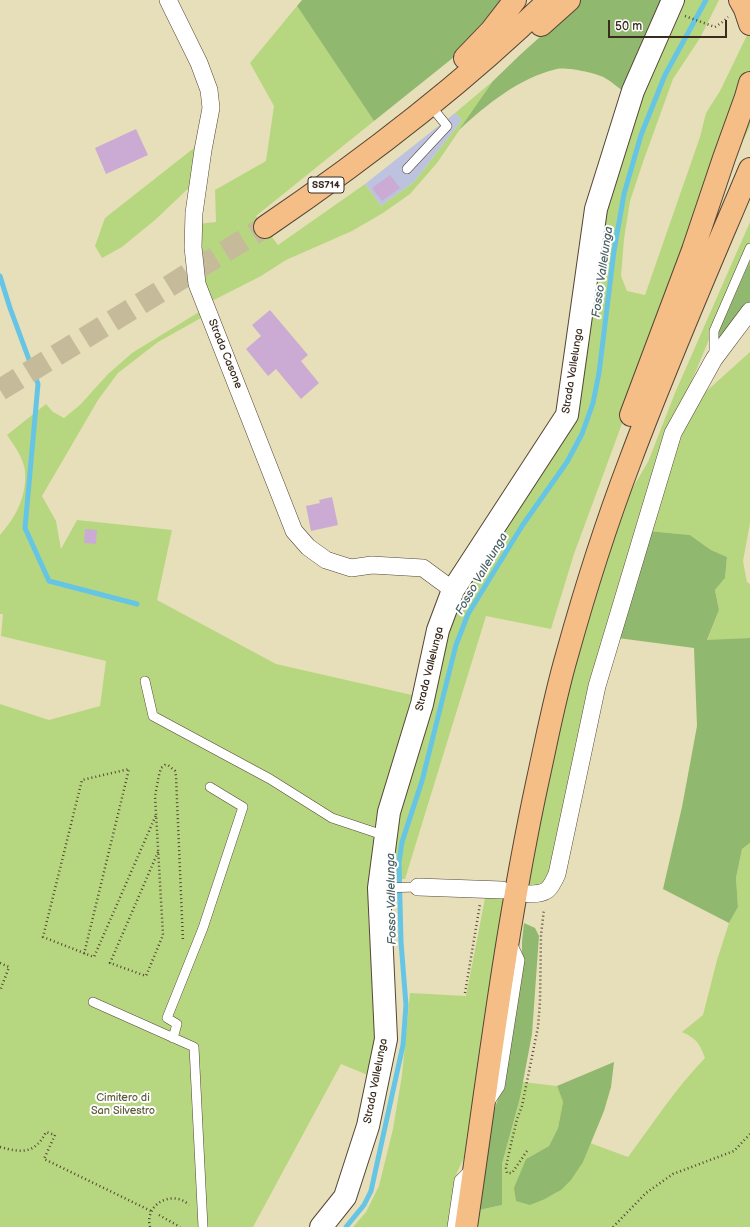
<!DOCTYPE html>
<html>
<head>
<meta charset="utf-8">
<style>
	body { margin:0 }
	#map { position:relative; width:750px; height:1227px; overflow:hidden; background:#e7dfb9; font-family:"Balsamiq Sans",sans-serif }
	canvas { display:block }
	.scale { position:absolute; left:608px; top:20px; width:119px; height:18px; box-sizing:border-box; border:2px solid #3b2a1e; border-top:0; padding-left:5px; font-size:12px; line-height:14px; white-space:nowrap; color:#3b2a1e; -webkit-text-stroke:3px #fff; paint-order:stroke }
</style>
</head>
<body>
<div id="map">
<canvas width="750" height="1227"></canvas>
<div class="scale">50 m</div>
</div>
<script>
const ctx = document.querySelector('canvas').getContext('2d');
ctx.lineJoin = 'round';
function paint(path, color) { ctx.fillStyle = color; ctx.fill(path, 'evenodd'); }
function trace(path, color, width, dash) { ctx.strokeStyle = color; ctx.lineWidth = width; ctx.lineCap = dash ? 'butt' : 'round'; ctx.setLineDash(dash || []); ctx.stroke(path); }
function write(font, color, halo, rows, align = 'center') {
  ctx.font = font + ' "Balsamiq Sans",sans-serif'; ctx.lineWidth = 4; ctx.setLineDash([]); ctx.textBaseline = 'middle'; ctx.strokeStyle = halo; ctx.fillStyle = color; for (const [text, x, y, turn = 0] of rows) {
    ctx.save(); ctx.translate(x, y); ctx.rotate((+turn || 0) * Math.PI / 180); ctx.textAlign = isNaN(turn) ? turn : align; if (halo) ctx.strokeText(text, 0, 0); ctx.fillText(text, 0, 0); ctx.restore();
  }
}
const industrial = new Path2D(`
	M455 113 462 120 414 182 381 206 365 184Z`);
const green = new Path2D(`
	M676 0H719L700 38 673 79 643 162 630 201 624 239 621 276 627 291 645 295 700 137 706 113 720 91 750 29V126L744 139 729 133 574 554 551 629 486 616 405 879H385L396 816 456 598 572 416 609 188Z
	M297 6 374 121 256 216 278 245 365 184 381 206 414 182 462 120 455 113 493 81 437 163 410 194 383 213 352 231 286 260 261 276 208 303 197 224 216 222 215 190 266 161 274 106 250 63Z
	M199 144 194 183 155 220 122 247 102 258 95 246 105 218Z
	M750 222V242L658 461 549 874 542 883 528 889 551 760 578 650 626 499 648 462 675 393Z
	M199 312 201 318 158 342 118 373 98 400 42 496 56 521 61 549 77 520 172 530 157 600 276 664 412 695 381 801 373 841 368 913 376 1032 370 1076 341 1064 253 1227H0V704L49 720 100 706 106 661 1 636 3 614H0V535C16 517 27 496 25 471 24 459 14 445 7 435L46 404 53 412 64 418 80 405 108 374 132 353Z
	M750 352V523L743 561 747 582 750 584V638L707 641 719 610 715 590 725 578 727 557 711 550 690 535 648 531 681 431 701 396Z
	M750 843V1227H477L479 1210 502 1205V1164L520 1098 523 1082 557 1086 563 1102 558 1128 549 1146 526 1159 545 1199C550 1196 557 1193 561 1189 576 1177 583 1160 590 1143L628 1157C653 1123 676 1088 705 1058 700 1044 696 1038 682 1032L703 1015 717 960 729 923 738 907 736 878 742 849Z
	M486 893 506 894 467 1152 457 1172 448 1227H353L366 1212 379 1186 393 1129 402 1075 410 993 466 996Z`);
const forest = new Path2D(`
	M302 0H506L454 57 374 121 297 6Z
	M581 0H663L625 93C619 88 612 82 605 78 596 73 567 67 557 69 520 77 486 105 459 130L493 81 521 54Z
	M750 261V306L721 346 718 333Z
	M648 531 690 535 711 550 727 557 725 578 715 590 719 610 707 640 750 638V843L742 849 736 878 738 907 729 923 663 889 682 807 697 726 694 648 618 638Z
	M524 923 535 928 539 936 532 1034 520 1098 502 1164V1205L479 1210 491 1120 502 1087 522 959V942Z
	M614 1062 611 1087 604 1111 583 1162 571 1180 561 1190 545 1199 530 1205 516 1201 514 1188 526 1159 549 1146 558 1128 563 1102 557 1086Z`);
const stream = new Path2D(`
	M0 276 10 308 38 384 25 528 49 581 137 604
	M346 1227 364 1205 371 1191 403 1045 406 1005 401 942 399 862 402 842 422 781 456 645 468 614 522 526 567 462 582 434 593 403 599 373 614 251 624 194 641 135 665 75 706 0`);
const building = new Path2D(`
	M136 129 148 155 106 174 95 148Z
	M390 175 400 188 382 201 372 188Z
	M270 310 308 355 301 361 319 383 301 399 276 369 268 376 246 349 261 336 252 325Z
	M332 497 338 525 311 531 306 506 320 503 319 500Z
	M85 529 97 530 96 544 84 543Z`);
const trunkTunnel = new Path2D(`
	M0 390 265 227`);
const path = new Path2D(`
	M685 16 715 27 724 21 728 17
	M158 852 110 963 146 976 163 935 155 796 159 775 161 768 165 765H168L175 771 176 776 183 942
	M84 954 129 769 82 780 43 937 94 957 156 815
	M0 963 9 967 0 991
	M465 993 480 904
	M0 1147C22 1153 35 1154 46 1132L55 1135 44 1159 151 1211
	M527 1151 512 1173H507L506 1168 508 1157 517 1119 522 1106 538 1027 540 1002 541 935 544 909
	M159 1215 180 1227
	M150 1227C144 1204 173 1189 189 1205
	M613 1227 646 1193 673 1174 734 1151 750 1134`);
const service = new Path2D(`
	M407 169 447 126 430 105
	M714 357V331L750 248
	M145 681 153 716 270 779 332 818 386 836
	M379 888 418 887
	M93 1002 194 1047 203 1227
	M173 1038 177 1024 167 1018 203 928 243 807 210 787
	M490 1102 500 1087 520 960 512 943
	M452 1227 459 1180 470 1169`);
const minor = new Path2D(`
	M168 0 199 63 209 90 211 108 203 150 194 213 193 247 197 284 294 531 308 547 326 560 351 568 372 565 423 568 453 590
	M418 887 502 890
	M529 894C547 894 550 890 557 874L597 686 673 433 714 359 750 311`);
const tertiary = new Path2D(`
	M321 1227 345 1197 368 1126 386 1039 379 888 389 812 422 704 438 630 453 590 567 415 596 209 633 91 673 0`);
const trunk = new Path2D(`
	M740 0 745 9 750 24
	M541 25 569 0
	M465 58 491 31 515 0
	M265 227C365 159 462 85 549 0
	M631 415 693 250 724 158 746 97 750 83
	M466 1227C488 1077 506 927 538 779 547 738 555 696 567 655 585 590 606 524 630 461 667 362 709 266 750 169`);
const shields = [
	[326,185,36]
];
const shieldNames = [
	["SS714",326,185]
];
const streetNames = [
	["Strada Casone",225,354,68],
	["Strada Vallelunga",573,371,-81],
	["Strada Vallelunga",430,669,-76],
	["Strada Vallelunga",376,1081,-79]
];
const parkNames = [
	["Cimitero di",123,1098],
	["San Silvestro",123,1111]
];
const waterNames = [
	["Fosso Vallelunga",603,272,-82],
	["Fosso Vallelunga",482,574,-60],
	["Fosso Vallelunga",392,899,-91]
];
paint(industrial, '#bdc3de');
paint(green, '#b6d77f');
paint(forest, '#90b86e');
trace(stream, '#66c5e4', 5);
paint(building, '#cbabd3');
trace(trunkTunnel, '#c5bb9a', 22, [22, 11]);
trace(service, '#554535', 10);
trace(minor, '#554535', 18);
trace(tertiary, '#554535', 24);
trace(trunk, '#554535', 24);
trace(path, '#554535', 2.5, [1, 3]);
trace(service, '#fff', 9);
trace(minor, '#fff', 17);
trace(tertiary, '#fff', 22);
trace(trunk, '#f6be87', 22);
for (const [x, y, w] of shields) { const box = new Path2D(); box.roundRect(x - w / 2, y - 8, w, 16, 3); ctx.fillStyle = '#fff'; ctx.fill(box); trace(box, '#3b2a1e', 1); }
write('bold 10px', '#3b2a1e', null, shieldNames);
write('11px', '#3b2a1e', '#fff', streetNames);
write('11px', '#605e3b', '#fff', parkNames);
write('italic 12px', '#4a6063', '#fff', waterNames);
</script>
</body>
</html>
